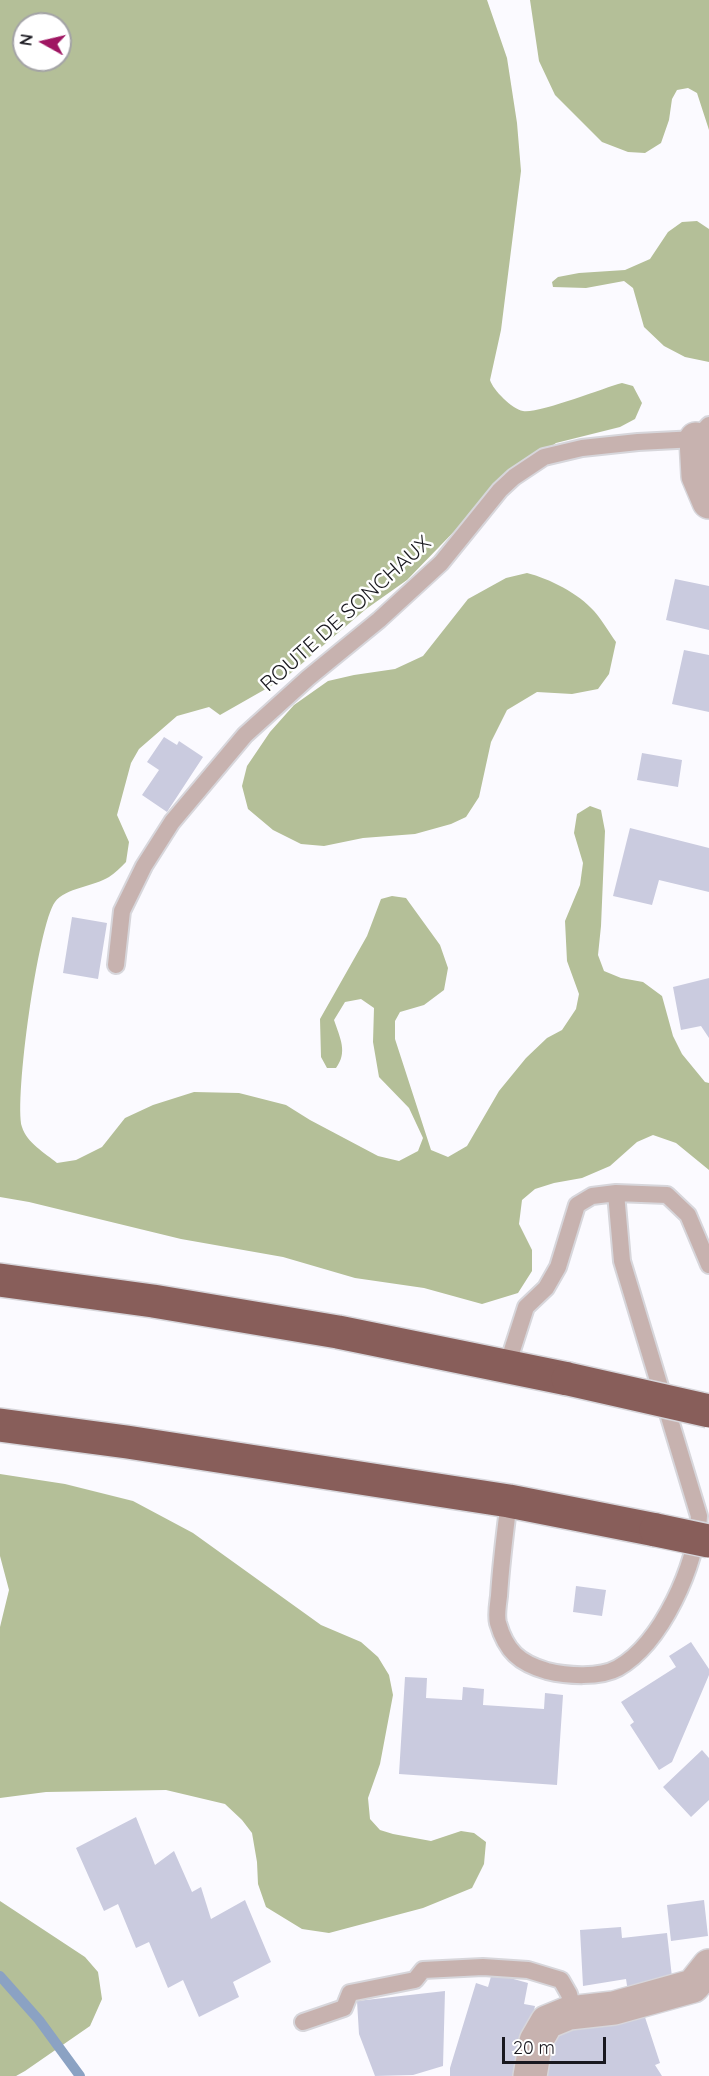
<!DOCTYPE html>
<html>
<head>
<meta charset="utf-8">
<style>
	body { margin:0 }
	#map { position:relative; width:709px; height:2076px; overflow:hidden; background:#fbfaff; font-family:Quicksand,sans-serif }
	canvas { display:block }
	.north { position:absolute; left:12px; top:12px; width:60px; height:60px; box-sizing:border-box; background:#fff; border:2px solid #a3a3a5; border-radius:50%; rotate:278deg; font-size:16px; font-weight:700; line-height:24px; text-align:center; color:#19181f }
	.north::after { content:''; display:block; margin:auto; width:21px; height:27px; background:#9f1662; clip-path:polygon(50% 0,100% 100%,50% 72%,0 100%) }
	.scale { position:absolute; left:502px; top:2037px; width:104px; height:27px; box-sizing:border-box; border:3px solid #19181f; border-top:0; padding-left:8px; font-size:18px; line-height:21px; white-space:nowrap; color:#19181f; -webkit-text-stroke:4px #fff; paint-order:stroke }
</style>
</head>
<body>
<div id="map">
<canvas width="709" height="2076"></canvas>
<div class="north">N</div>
<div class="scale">20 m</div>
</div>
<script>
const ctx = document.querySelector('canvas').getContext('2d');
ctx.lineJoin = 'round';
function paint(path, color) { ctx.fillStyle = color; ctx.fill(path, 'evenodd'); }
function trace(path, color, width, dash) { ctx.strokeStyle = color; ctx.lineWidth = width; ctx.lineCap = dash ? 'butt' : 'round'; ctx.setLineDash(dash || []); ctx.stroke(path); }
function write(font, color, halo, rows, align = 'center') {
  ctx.font = font + ' Quicksand,sans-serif'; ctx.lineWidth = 5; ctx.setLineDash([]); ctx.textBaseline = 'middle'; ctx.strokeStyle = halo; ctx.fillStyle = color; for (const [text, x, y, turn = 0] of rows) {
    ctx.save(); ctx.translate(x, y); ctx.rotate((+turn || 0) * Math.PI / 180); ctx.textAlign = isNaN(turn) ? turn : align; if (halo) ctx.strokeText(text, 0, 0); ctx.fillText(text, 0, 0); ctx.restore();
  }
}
const forest = new Path2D(`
	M0 0H487L507 58 517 123 521 171 501 330 490 380C493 390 512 409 523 411 538 414 603 388 622 383L633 386 642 403 635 419 620 427 556 443 505 479 407 580 366 609 285 678 220 715 209 707 177 716 139 749 131 763 117 815 129 842 126 862C121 867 115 873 109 877 95 886 65 888 55 902 38 925 14 1099 22 1127 27 1143 45 1153 57 1163L76 1160 102 1147 125 1118 153 1105 194 1092 239 1093 286 1105 310 1120 378 1156 399 1161 418 1151 423 1138 409 1108 379 1077 373 1042 374 1008 361 999 345 1002 334 1020C340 1038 348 1052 336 1068H327L321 1057 320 1019 367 936 381 899 392 896 406 898 440 945 448 968 444 990 424 1005 400 1012 395 1021V1039L431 1150 448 1157 467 1146 499 1091 526 1058 547 1038 562 1030 576 1009 579 994 567 961 565 921 580 885 583 863 574 833 577 814 590 806 601 810 605 831 601 926 598 955 604 971 621 978 643 982 662 996 673 1036 682 1054 705 1082 709 1083V1170L676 1143 653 1135 637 1142 610 1166 582 1178 554 1183 535 1189 522 1200 519 1224 532 1250V1271L518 1293 482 1304 424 1288 355 1278 283 1257 181 1239 29 1202 0 1197ZM24 24H60V60H24Z
	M530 0H709V130L697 93 688 88 677 90 672 99 669 120 661 143 645 153 628 152 602 142 555 95 539 61Z
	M697 221 709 229V362L685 357 664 346 644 327 633 288 624 281 586 288 553 287 552 282 558 277 579 273 625 270 650 259 668 232 682 222Z
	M527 573C550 579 578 593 594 611 602 620 609 632 616 642L609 674 598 689 572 694 537 692 507 710 491 742 479 797 466 817 451 824 415 834 363 838 324 846 301 844 273 830 248 809 242 786 247 766 270 732 294 705 328 681 354 675 395 669 423 656 468 599 506 578Z
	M0 1474 65 1484 133 1501 193 1533 321 1625 361 1642 378 1657 389 1675 393 1695 380 1764 368 1798 370 1819 380 1830 393 1834 431 1841 461 1831 474 1833 486 1842 484 1864 472 1888 423 1908 329 1933 302 1929 266 1907 258 1884 257 1862 252 1833 242 1820 225 1804 166 1790 46 1792 0 1798V1627L9 1590 0 1556Z
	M0 1901 85 1957 98 1972 102 1999 90 2026 25 2071 16 2076H0Z`);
const stream = new Path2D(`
	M0 1976 39 2020 80 2076`);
const building = new Path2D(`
	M675 579 709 586V630L666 620Z
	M684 650 709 655V712L672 704Z
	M164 737 177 745 179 741 203 757 167 812 142 795 159 770 147 762Z
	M642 753 682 760 678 787 637 780Z
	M630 828 709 848V892L659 880 652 905 613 896Z
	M72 917 107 923 98 979 63 973Z
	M709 978V1038L701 1026 681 1030 673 987Z
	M576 1586 606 1590 602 1616 573 1612Z
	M691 1642 709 1669V1675L672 1762 659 1770 630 1725 634 1722 621 1702 676 1667 669 1656Z
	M405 1677 427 1678 426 1698 462 1700 463 1687 484 1689 483 1705 544 1709 545 1693 563 1695 557 1785 399 1774Z
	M702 1750 709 1758V1800L691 1817 663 1787Z
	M136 1817 155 1865 174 1851 192 1892 201 1887 211 1919 245 1900 271 1962 233 1982 239 1997 199 2017 183 1980 168 1988 149 1942 136 1948 118 1904 104 1911 76 1848Z
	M704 1900 708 1936 671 1941 667 1905Z
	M621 1927 622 1938 667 1933 673 1986 628 1992 626 1979 583 1986 580 1930Z
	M492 1973 528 1983 524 2004 535 2006 520 2076H450V2068L476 1983 488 1987Z
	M445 1991 443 2066 413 2075 375 2076 359 2034 357 2001Z
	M641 2005 660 2063 655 2065 662 2076H541L548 2037Z`);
const service = new Path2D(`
	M116 965 122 911 144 866 172 822 245 735 308 678 379 620 441 563 500 490 514 477 544 457 582 448 638 442 696 439 709 425
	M507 1366 526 1307 546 1288 558 1267 577 1205 592 1196 616 1193
	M509 1501C505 1532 501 1564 499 1596 498 1604 496 1615 498 1623 506 1651 519 1663 547 1671 567 1676 600 1678 618 1668 662 1643 697 1564 699 1516L622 1261 616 1193 667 1195 688 1215 709 1265
	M303 2022 344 2008 350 1993 415 1980 423 1970 483 1967 528 1970 561 1980 569 1994 574 2013`);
const minor = new Path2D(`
	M696 439 698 476 709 502
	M530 2076 536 2041 547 2022 569 2013 614 2008 693 1986 709 1966`);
const motorway = new Path2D(`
	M0 1280 153 1301 338 1332 568 1379
	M0 1425 127 1442 509 1501 656 1530`);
const motorwayBridge = new Path2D(`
	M568 1379 709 1411
	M656 1530 709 1541`);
const streetNames = [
	["ROUTE DE SONCHAUX",346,614,-42]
];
paint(forest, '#b4bf98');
trace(stream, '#8ba2c3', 10);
paint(building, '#cacbdf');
trace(service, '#d7d6db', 20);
trace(minor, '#d7d6db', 36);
trace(motorway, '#d7d6db', 36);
trace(service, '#c7b2af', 16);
trace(minor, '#c7b2af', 33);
trace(motorway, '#885e5a', 33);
trace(motorwayBridge, '#d7d6db', 36, []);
trace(motorwayBridge, '#885e5a', 33);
write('21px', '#19181f', '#fff', streetNames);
</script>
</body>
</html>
